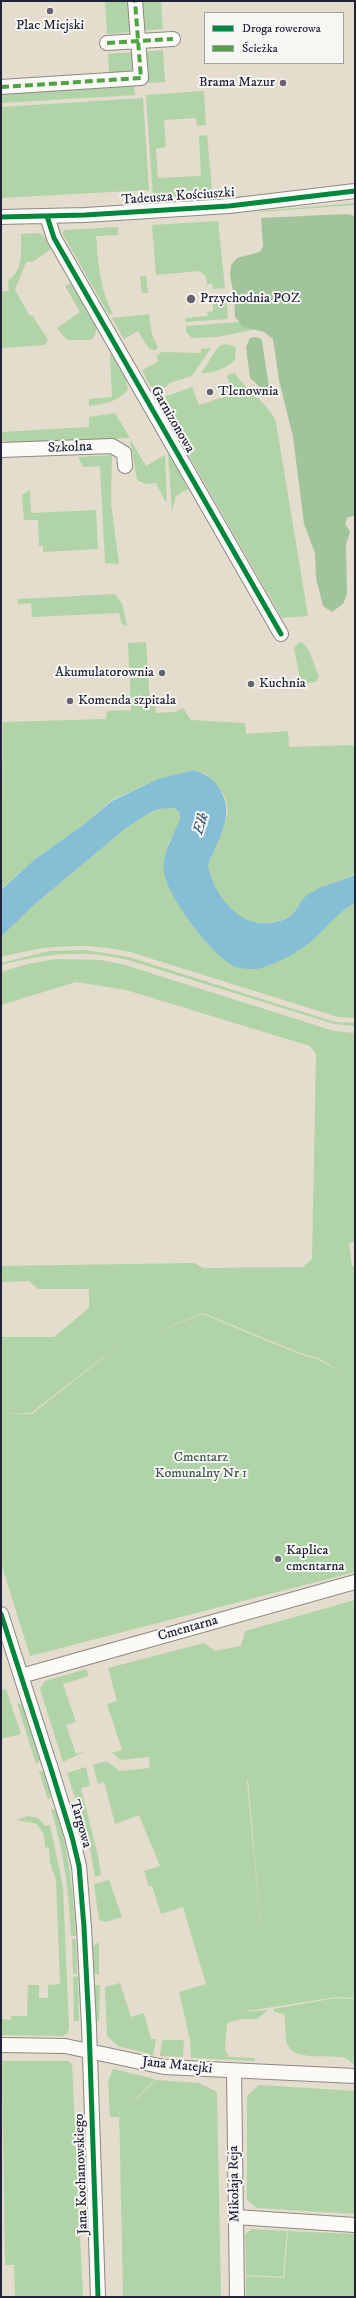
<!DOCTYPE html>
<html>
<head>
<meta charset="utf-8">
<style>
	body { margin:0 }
	#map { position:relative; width:356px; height:2298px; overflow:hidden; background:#e4dccc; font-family:"IM FELL DW Pica",serif }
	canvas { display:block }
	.frame { position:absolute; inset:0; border:2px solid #22223b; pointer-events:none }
	.legend { position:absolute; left:204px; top:12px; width:140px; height:52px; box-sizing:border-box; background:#f6f6f2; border:1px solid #a1a1a9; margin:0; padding:5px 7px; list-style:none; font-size:12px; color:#22223b }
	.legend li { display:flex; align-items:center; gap:8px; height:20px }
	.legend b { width:20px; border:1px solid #a1a1a9 }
</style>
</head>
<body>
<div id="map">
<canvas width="356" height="2298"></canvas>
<div class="frame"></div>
<ul class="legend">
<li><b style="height:5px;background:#00873e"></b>Droga rowerowa</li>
<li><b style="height:5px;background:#50a245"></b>Ścieżka</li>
</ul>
</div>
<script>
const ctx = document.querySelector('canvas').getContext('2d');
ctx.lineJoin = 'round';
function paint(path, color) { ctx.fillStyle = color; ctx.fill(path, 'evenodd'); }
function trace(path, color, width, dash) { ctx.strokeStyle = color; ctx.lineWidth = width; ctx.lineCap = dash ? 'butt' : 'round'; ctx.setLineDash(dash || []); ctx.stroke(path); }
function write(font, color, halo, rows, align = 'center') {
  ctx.font = font + ' "IM FELL DW Pica",serif'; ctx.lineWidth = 4; ctx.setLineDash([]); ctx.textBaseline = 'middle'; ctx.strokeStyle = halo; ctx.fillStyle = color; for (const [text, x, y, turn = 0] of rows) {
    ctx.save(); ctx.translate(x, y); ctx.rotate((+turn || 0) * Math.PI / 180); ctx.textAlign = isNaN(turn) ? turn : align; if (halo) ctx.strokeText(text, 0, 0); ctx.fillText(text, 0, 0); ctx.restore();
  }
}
const green = new Path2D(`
	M105 1H129L131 32 107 34Z
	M140 1H161L163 29 142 31Z
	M163 50 165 82 145 83 143 52Z
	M132 52 134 73 109 75 108 54Z
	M134 85 135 95 1 103V93Z
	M204 91 206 125 197 126 196 118 164 120 166 147 156 149 158 178 201 176 199 136 207 135 212 190 208 196 153 197 146 95Z
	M143 98 149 190 1 198V107Z
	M355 203V205L260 212V211Z
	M218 221 225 288 213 289 212 284H207L206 277 200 271 156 275 152 225Z
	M118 227V235L96 236C98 263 100 290 113 314L109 315 62 233 64 230Z
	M37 233 43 235 51 249 34 261 26 262 15 290 30 316 32 315 48 340 45 345 1 348V291H9L8 280C24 272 21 249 21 234Z
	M140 276H146L148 293H142Z
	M71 283 97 328 94 337 91 340H67L57 328 80 312 65 286Z
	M227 301 228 319 186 322 185 318 208 316 207 312 213 311V302Z
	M149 314 152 334 158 348 154 351 152 349 150 350 138 331 124 339 112 318Z
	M252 321V330L217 337 192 338 186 332V326Z
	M225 344 236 347 235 360C227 368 212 374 201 373L219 346Z
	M211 348 192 376 169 383 168 386 159 389 150 386 142 370 159 361 156 356 162 352 201 353V349Z
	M110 355H112L126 379 128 390C117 402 105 404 89 406V399L112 397Z
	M235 373C246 391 269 404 276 422L308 616 282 618 161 407 164 397 192 387 199 405 224 397 223 392 231 389 227 375Z
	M115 413 130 438 9 442 1 440V432L89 427V417Z
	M130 439 146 466 165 455 167 501H165L156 483 145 484 137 480Z
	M170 454 188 489 176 496 172 511 168 455Z
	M112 455 111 504 119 564 105 563 100 466 83 467 78 457Z
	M30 490 31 513 96 510 98 549 43 552V546H39L38 520H24L22 495Z
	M115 594 122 603 127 626 122 624 119 613 32 617 31 603 18 604V599Z
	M146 642 150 706 155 705 156 713 175 712 183 708 191 720 245 723 246 734 288 731 289 747 353 745 355 750V874C342 880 325 885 313 893 304 899 295 914 286 918 246 936 216 903 208 866L228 812 225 797 217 785 206 774 194 770 158 779 112 800 83 825 34 860 1 889 3 722 106 719 107 711 131 710 128 643Z
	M299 642 303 643 309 651 319 677 316 682 301 684 294 648Z
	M175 808C187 818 174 833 168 844L195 928 314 939 341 911 355 903V1018L338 1017 130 952C82 942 48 945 1 957V937L36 903 125 829 149 813 159 809Z
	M86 950 129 957 335 1022 355 1023V1026L334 1024 128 960C84 949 44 954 1 965V963L49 951Z
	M56 959 101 960 125 965 334 1031 355 1033V1241L349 1243 352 1266H355V1572L30 1656 1 1563V1337H54L89 1308V1289H38L29 1281 1 1282V1266L194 1263 203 1268 303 1267 312 1259 316 1054 310 1046 126 990 76 982 1 1005V972L28 964ZM203 1313 300 1353 318 1358 343 1373 317 1359 299 1354 203 1314 150 1334ZM131 1343 103 1358 32 1414H5L31 1413 102 1358Z
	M355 1600V1998L337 1997 241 2012 268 2010 257 2019H241L227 2023 225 2049 229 2057 255 2058V2061L191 2058 190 2040 179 1992 206 1984 183 1907 161 1914 152 1886 149 1887 144 1871 160 1866 139 1815 115 1824 104 1782 98 1784 93 1765 106 1761 120 1771 150 1768 149 1757 121 1760 112 1753 122 1750 107 1704 117 1701 108 1668 204 1643 215 1651 241 1646 245 1631ZM247 1780H248L263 1954Z
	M86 1669 89 1676 63 1684 76 1722 66 1725 76 1754 86 1751 63 1762 40 1689 45 1681Z
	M6 1689 21 1734 1 1739V1690Z
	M17 1703 22 1705 40 1760 36 1764Z
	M86 1767 90 1786 81 1788 98 1856 101 1875 95 1877 88 1837 67 1773Z
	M39 1771H44L52 1795 48 1800Z
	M51 1809 57 1810C68 1852 74 1892 76 1936H71C69 1892 64 1852 51 1809Z
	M28 1816 38 1818 45 1826 50 1825 63 1887 69 2028 67 2034 62 2036 1 2035V2019L11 2020V2016H27L28 1985H39V1998H48V1985L60 1984 56 1880 50 1863 49 1848 45 1847 44 1835 37 1824 16 1820Z
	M109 1880 122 1917 105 1922 99 1920 94 1884Z
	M72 1939H76L77 1974H73Z
	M99 1942V1975L94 1973 93 1946Z
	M78 1976 79 2021H74L73 1977Z
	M120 1983 131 2017 144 2013 151 2039H156L153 2055 118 2046 107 2036 105 1987Z
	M95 1985H100L99 2021H95Z
	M336 1998 355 1999V2065C352 2063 349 2059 345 2058 331 2054 296 2061 289 2047 283 2038 287 2025 284 2014L274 2012 273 2009Z
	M162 2040H184L183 2057 160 2056Z
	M2 2061H68L72 2064 83 2297H15L14 2265H5Z
	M113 2069 155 2079 135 2100 129 2103 136 2100 155 2080 199 2083 217 2092 221 2297H123L119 2106V2117H110L108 2081Z
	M259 2085 355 2091V2214L257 2208 247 2200V2096Z
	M252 2229 287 2231 283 2277 246 2275 245 2234Z
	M288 2231 355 2234V2297H246V2276L284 2278Z`);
const forest = new Path2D(`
	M347 214 355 216V516L348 517 345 523 350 532 346 545 347 594 343 604 332 612 323 606 316 578 315 553 304 524 293 437 279 380 273 339 264 332 243 327 235 317 234 295 230 275 231 265 237 258 260 252 263 246 261 218Z
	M254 337 260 338 262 341 269 387 270 390 265 392 250 378 246 347 250 338Z`);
const water = new Path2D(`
	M194 770C205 774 213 778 219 788 237 815 217 839 208 866 216 902 248 937 287 918 296 914 300 901 307 895 320 886 340 881 355 875V903C338 912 328 926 314 939 299 952 280 962 261 968 255 970 239 969 234 966 212 956 167 896 164 872 162 850 174 838 180 818L179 812 175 808 159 809 149 813 125 829 36 903 1 937V890L34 860 83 825 112 801 158 779Z`);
const minor = new Path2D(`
	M107 43 173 39
	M1 87 141 78 135 1
	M47 216 54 238 281 634
	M1 217 85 215 229 206 355 191
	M1 450 112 446 124 453 125 466
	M1 1614 51 1769 72 1837 79 1866 84 1927 89 2026 98 2297
	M21 1676 355 1582
	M1 2045 65 2046 164 2067 355 2076
	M234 2071 237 2297
	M236 2217 355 2225`);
const quiet = new Path2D(`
	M107 43 173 39
	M1 87 141 78 135 1`);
const cycleway = new Path2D(`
	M47 216 54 238 281 634
	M1 217 85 215 229 206 355 191
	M1 1614 51 1769 72 1837 79 1866 84 1927 89 2026 98 2297`);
const markers = [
	[50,11,4,"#66636e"],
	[283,83,4,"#66636e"],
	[191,299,5,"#66636e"],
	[210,392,4,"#66636e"],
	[162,673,4,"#66636e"],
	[251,684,4,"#66636e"],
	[70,701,4,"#66636e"],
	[278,1559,4,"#66636e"]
];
const poiNames = [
	["Plac Miejski",50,26,"center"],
	["Brama Mazur",275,83,"right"],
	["Przychodnia POZ",200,299],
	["Tlenownia",218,392],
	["Akumulatorownia",154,673,"right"],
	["Kuchnia",259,684],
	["Komenda szpitala",78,701],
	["Kaplica",286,1551],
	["cmentarna",286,1567]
];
const streetNames = [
	["Tadeusza Kościuszki",178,197,-4],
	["Garnizonowa",172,420,60],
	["Szkolna",70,448,-2],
	["Cmentarna",188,1629,-16],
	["Targowa",80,1824,74],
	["Jana Matejki",177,2066,6],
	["Jana Kochanowskiego",82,2174,-92],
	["Mikołaja Reja",235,2184,-91]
];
const parkNames = [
	["Cmentarz",201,1458],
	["Komunalny Nr 1",201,1474]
];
const waterNames = [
	["Ełk",202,824,-72]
];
paint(green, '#b0d4a8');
paint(forest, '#a2c49d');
paint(water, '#86bed5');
trace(minor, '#8d8884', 16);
trace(minor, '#fbfaf7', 14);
trace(quiet, '#50a245', 4, [8, 4]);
trace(cycleway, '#00873e', 5);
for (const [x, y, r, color] of markers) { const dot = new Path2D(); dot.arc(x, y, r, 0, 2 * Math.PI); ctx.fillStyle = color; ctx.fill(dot); trace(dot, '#f6f6f2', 1.5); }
write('14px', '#22223b', '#f6f6f2', poiNames, 'left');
write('14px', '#22223b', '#f6f6f2', streetNames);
write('14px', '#405653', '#f6f6f2', parkNames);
write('italic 15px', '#3a5b7a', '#f6f6f2', waterNames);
</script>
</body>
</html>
